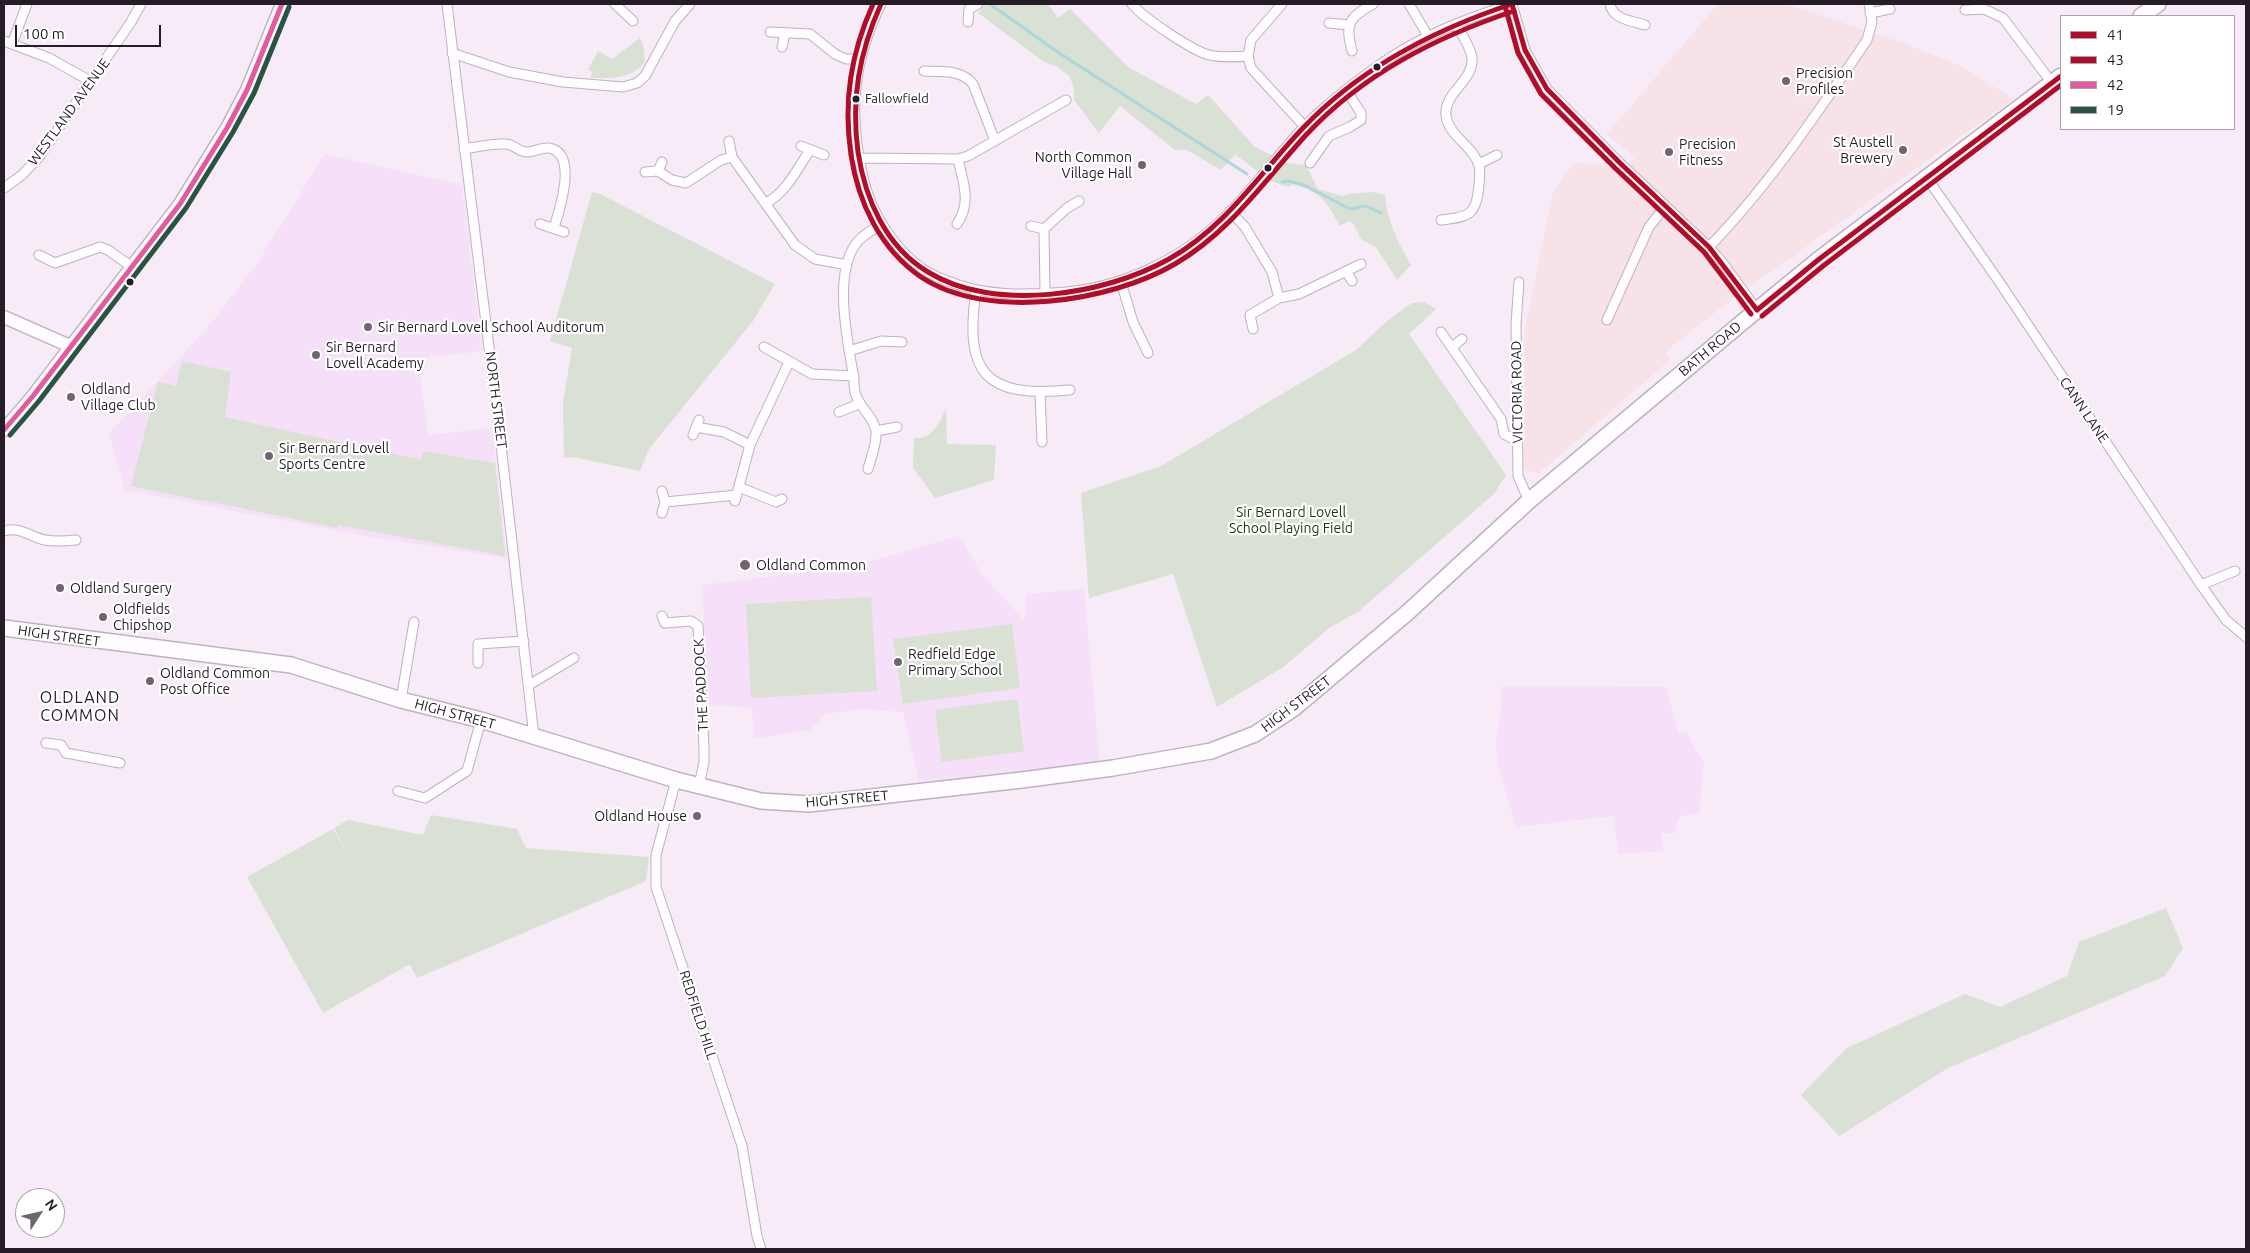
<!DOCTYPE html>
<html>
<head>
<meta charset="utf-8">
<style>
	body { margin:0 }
	#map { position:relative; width:2250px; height:1253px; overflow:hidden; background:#f6ebf7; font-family:Ubuntu,sans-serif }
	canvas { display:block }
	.frame { position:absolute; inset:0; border:5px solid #261c27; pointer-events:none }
	.legend { position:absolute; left:2060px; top:15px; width:175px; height:115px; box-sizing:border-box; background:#fff; border:1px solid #a8a4a9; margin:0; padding:6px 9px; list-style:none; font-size:15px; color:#261c27 }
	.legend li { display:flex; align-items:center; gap:10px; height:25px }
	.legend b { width:25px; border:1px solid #a8a4a9 }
	.north { position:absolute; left:15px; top:1188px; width:50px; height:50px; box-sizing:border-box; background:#fff; border:1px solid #a8a4a9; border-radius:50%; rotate:55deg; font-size:14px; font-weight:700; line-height:20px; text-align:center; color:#261c27 }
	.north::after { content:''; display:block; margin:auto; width:18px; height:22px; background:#6f6470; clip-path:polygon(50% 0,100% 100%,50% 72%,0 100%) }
	.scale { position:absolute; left:15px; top:25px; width:146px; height:22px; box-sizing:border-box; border:2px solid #261c27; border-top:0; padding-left:6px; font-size:15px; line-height:18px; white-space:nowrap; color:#261c27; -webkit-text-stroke:4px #fff; paint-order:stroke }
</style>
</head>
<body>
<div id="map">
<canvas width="2250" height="1253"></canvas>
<div class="frame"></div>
<ul class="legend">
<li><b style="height:6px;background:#b10d28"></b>41</li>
<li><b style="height:6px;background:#b10d28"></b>43</li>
<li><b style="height:6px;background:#e35aa1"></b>42</li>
<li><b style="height:6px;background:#2b5341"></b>19</li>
</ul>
<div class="north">N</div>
<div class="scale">100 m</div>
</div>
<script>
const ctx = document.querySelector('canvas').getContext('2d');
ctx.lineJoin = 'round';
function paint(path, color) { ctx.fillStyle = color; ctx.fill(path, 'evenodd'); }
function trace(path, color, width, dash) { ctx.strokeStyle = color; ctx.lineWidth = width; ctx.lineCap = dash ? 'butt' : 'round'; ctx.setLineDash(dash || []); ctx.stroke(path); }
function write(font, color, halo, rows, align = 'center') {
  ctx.font = font + ' Ubuntu,sans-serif'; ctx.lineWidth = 4.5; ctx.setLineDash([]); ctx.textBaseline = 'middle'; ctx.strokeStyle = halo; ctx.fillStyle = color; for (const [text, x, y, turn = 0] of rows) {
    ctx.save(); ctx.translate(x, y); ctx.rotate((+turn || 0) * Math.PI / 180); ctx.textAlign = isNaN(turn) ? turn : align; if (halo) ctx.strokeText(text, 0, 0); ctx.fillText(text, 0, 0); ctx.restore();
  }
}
const commercial = new Path2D(`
	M1718 4H1787L1906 44 1959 65 2014 99 1732 299 1665 352 1671 359 1539 473 1524 470 1525 328 1552 196 1566 172 1579 162 1620 168 1635 158 1607 134Z`);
const built = new Path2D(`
	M325 154 462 185 482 351 418 359 428 435 492 428 507 558 365 536 125 490 109 434 208 327 256 265Z
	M958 536 985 578 1024 620 1027 594 1084 589 1100 765 919 781 903 712 863 709 825 714 810 730 754 739 752 708 705 704 703 585 854 566Z
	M1502 686 1666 687 1678 732 1687 733 1704 764 1699 814 1681 816 1676 825 1677 833H1661L1663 851 1618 854 1614 816 1516 827 1498 765 1496 740 1500 719Z`);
const green = new Path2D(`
	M985 4H1048L1058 18 1070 9 1128 67 1196 104 1208 95 1255 147 1287 163 1306 165 1318 189 1342 196 1349 194 1372 192 1385 195C1388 224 1397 240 1411 265L1397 280 1376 247 1361 239 1353 223 1349 221 1340 226C1323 197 1325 196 1294 184L1288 187 1270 181 1236 155 1242 147 1221 170 1187 150H1175L1120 106 1099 133 1074 100V89L1070 77 1058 67 1044 62 978 13Z
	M640 38 643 43 645 62C630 80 612 78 590 78L593 72 588 70 598 51 612 59Z
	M592 192 600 194 775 284 753 321 649 449 640 471 573 457 564 458 563 403 572 348 550 341Z
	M1424 302 1436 309 1409 334 1506 475 1494 494 1359 611 1329 628 1282 668 1217 707 1173 574 1089 598 1081 493 1161 466 1356 350 1388 320 1412 303Z
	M182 361 231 372 225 417 421 460 423 451 495 463 505 556 338 525 337 528 203 500 202 501 131 486 158 382 176 386Z
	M946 407 947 444 996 445 994 480 935 498 913 468 914 438C932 441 941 421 946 407Z
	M871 597 877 691 751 698 746 604Z
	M1012 624 1020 688 903 704 893 639Z
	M1017 699 1024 751 942 762 935 710Z
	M431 815 517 829 526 848 649 857 646 881 417 978 410 964 323 1013 247 877 333 829 349 856 334 828 348 820 423 835Z
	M2166 908 2183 948 2165 976 1948 1068 1839 1136 1801 1095 1847 1048 1965 994 2000 1007 2067 976 2079 942Z`);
const stream = new Path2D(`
	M990 4 1056 51 1247 174
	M1282 182 1289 181 1306 186 1350 209 1366 206 1381 213`);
const street = new Path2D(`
	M447 4 502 454 534 737
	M615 4 633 21
	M881 4C852 63 848 117 864 181 872 214 895 250 923 269 934 277 947 281 959 285 989 295 1021 295 1052 293 1120 290 1183 260 1231 211 1256 185 1278 155 1302 129 1325 105 1351 85 1378 66 1418 37 1465 19 1512 4L1525 50 1547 89 1620 163 1709 247 1722 262 1757 310
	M1132 4C1142 17 1193 51 1209 55 1222 58 1235 57 1248 56
	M1282 4 1251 40 1248 56 1251 68 1305 127
	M1409 4 1428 36
	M1610 4C1612 19 1632 21 1645 25
	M1965 10 1984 9 2003 18 2052 83
	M1870 13 1890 9
	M968 22 969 9 978 4
	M1329 23 1348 25
	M770 32 810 34 835 54 846 59H860
	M4 41 49 58 92 82
	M12 44 27 4
	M782 47 785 33
	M1352 51C1345 24 1348 18 1373 4
	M452 53 509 72 563 82 623 87 637 83 645 76 675 21 690 4
	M924 71C941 72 961 69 973 84L995 141
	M729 141 732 157
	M801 146 824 155
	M464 149C477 147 493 143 506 144 514 144 518 152 527 152 534 152 542 147 549 148 579 153 559 211 554 228
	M858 158 958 159 968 156 1066 100
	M1310 163 1329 136 1350 127 1361 120V113L1346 90
	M1479 164 1497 155
	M658 171 672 180 686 183 721 160 732 157 795 245 815 259 847 265
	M645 172 658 171 662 162
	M1927 178 2000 283 2201 585 2226 620 2246 637
	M4 188 22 175 39 157 131 22 141 4
	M766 203C787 192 797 169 810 150
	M1230 211 1245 227 1272 272 1279 298 1250 315 1253 329
	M1441 220C1463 217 1475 218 1478 193 1479 184 1481 175 1479 166 1474 146 1449 137 1446 116 1443 93 1474 81 1472 58 1471 47 1461 34 1456 24
	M540 224 564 232
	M957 224C972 202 963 183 958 159
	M1031 226 1044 229
	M1709 247C1770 184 1818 112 1867 40L1872 22 1869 4
	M39 255 55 263 100 247 108 250 132 267
	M1346 271 1352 281
	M1121 282 1133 322 1148 353
	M1519 282 1516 324 1518 476 1525 492 1530 500
	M976 291C964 374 985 398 1070 390
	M1045 294 1044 229 1067 208 1079 201
	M1279 298 1299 294 1361 264
	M1607 320 1649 227 1665 207
	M1441 332 1501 419 1504 434 1517 441
	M764 347 812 374 854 376
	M1452 347 1462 339
	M849 351 881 341 902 342
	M1040 392 1042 442
	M839 412 859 404
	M696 427 724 432 750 445
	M876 431 897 427
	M693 435 699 420
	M868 469C871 457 877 444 876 432 875 418 860 408 856 395 853 388 855 380 853 373 847 338 834 276 855 245 861 236 872 230 882 224
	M739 487 776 502 782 499
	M735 501 750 445 789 362
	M665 502 737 495
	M662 513 665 502 662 491
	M4 531C20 526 30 537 45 540 55 542 66 541 76 540
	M2201 585 2235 571
	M662 616 665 623 691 621 698 626 704 749V762L699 786
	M478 663V644L524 641
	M529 685 574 658
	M401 700 414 622
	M46 743 61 745 66 753 120 763
	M676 780 656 855V887L742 1146 757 1236 761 1249
	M398 791 425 798 467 771 481 720`);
const secondary = new Path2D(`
	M4 317 70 346
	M4 430 33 396 180 204 227 128 247 90 282 4`);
const primary = new Path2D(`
	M2141 16 2158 4
	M4 628 291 665 401 700 481 720 676 780 761 801 809 804 1022 780 1113 768 1211 751 1255 734 1293 709 1407 613 1530 500 1757 310 1818 260 2061 76`);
const bus1 = new Path2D(`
	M881 4C859 53 851 99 858 152 865 199 886 247 928 272 994 313 1105 295 1169 259 1226 227 1259 174 1303 128 1360 68 1433 30 1512 4
	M1512 4 1525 50 1547 89 1620 163 1709 247 1757 310
	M1757 310 1818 260 2061 76`);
const bus2 = new Path2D(`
	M873 4C851 53 843 101 851 155 858 202 880 249 921 277 987 321 1110 302 1175 264 1230 232 1264 181 1306 135 1363 74 1436 37 1514 11
	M1505 6 1518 53 1541 94 1615 168 1704 252 1751 314
	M1762 316 1823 266 2061 85`);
const bus3 = new Path2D(`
	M4 430 33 396 180 204 227 128 247 90 282 4`);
const bus4 = new Path2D(`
	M10 435 39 401 186 208 233 132 254 93 289 7`);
const markers = [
	[1377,67,4.5,"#261c27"],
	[1786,81,5,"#6f6470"],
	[856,99,4.5,"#261c27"],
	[1903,150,5,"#6f6470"],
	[1669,152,5,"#6f6470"],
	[1142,165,5,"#6f6470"],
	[1268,168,4.5,"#261c27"],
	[130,282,4.5,"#261c27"],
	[368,327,5,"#6f6470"],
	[316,355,5,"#6f6470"],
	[71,397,5,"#6f6470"],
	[269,456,5,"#6f6470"],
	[745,565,6,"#6f6470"],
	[60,588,5,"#6f6470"],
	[103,617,5,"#6f6470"],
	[898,662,5,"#6f6470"],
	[150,681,5,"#6f6470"],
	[697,816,5,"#6f6470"]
];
const busNames = [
	["Fallowfield",865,99]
];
const poiNames = [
	["Precision",1796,73],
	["Profiles",1796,89],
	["St Austell",1893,142,"right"],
	["Brewery",1893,158,"right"],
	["Precision",1679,144],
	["Fitness",1679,160],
	["North Common",1132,157,"right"],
	["Village Hall",1132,173,"right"],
	["Sir Bernard Lovell School Auditorum",378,327],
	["Sir Bernard",326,347],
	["Lovell Academy",326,363],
	["Oldland",81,389],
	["Village Club",81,405],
	["Sir Bernard Lovell",279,448],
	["Sports Centre",279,464],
	["Oldland Common",756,565],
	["Oldland Surgery",70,588],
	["Oldfields",113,609],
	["Chipshop",113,625],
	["Redfield Edge",908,654],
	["Primary School",908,670],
	["Oldland Common",160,673],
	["Post Office",160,689],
	["Oldland House",687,816,"right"]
];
const streetNames = [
	["WESTLAND AVENUE",69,112,-54],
	["BATH ROAD",1710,349,-40],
	["VICTORIA ROAD",1517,392,-91],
	["NORTH STREET",496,400,83],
	["CANN LANE",2084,410,56],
	["HIGH STREET",59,636,8],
	["THE PADDOCK",701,685,-93],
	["HIGH STREET",1296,704,-37],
	["HIGH STREET",455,714,15],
	["HIGH STREET",847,799,-5],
	["REDFIELD HILL",698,1015,72]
];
const parkNames = [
	["Sir Bernard Lovell",1291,512],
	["School Playing Field",1291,528]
];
const quarterNames = [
	["OLDLAND",80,698],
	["COMMON",80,716]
];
paint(commercial, '#f7e3e7');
paint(built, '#f6dff8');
paint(green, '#d8e1d3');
trace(stream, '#aad8dc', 3);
trace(street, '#bdb3be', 11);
trace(secondary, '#bdb3be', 15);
trace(primary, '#bdb3be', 18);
trace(street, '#fefcfe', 9);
trace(secondary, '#fefcfe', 12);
trace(primary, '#fefcfe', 15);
trace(bus1, '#b10d28', 5);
trace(bus2, '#b10d28', 5);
trace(bus3, '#e35aa1', 5);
trace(bus4, '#2b5341', 5);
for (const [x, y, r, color] of markers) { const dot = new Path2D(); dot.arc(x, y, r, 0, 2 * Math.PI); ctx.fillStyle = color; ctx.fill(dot); trace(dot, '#fff', 2); }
write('13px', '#261c27', '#fff', busNames, 'left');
write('14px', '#261c27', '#fff', poiNames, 'left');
write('14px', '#261c27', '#fff', streetNames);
write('14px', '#1c3a0b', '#fff', parkNames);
ctx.letterSpacing = '1px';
write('16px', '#261c27', '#fff', quarterNames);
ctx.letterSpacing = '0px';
</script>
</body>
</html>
